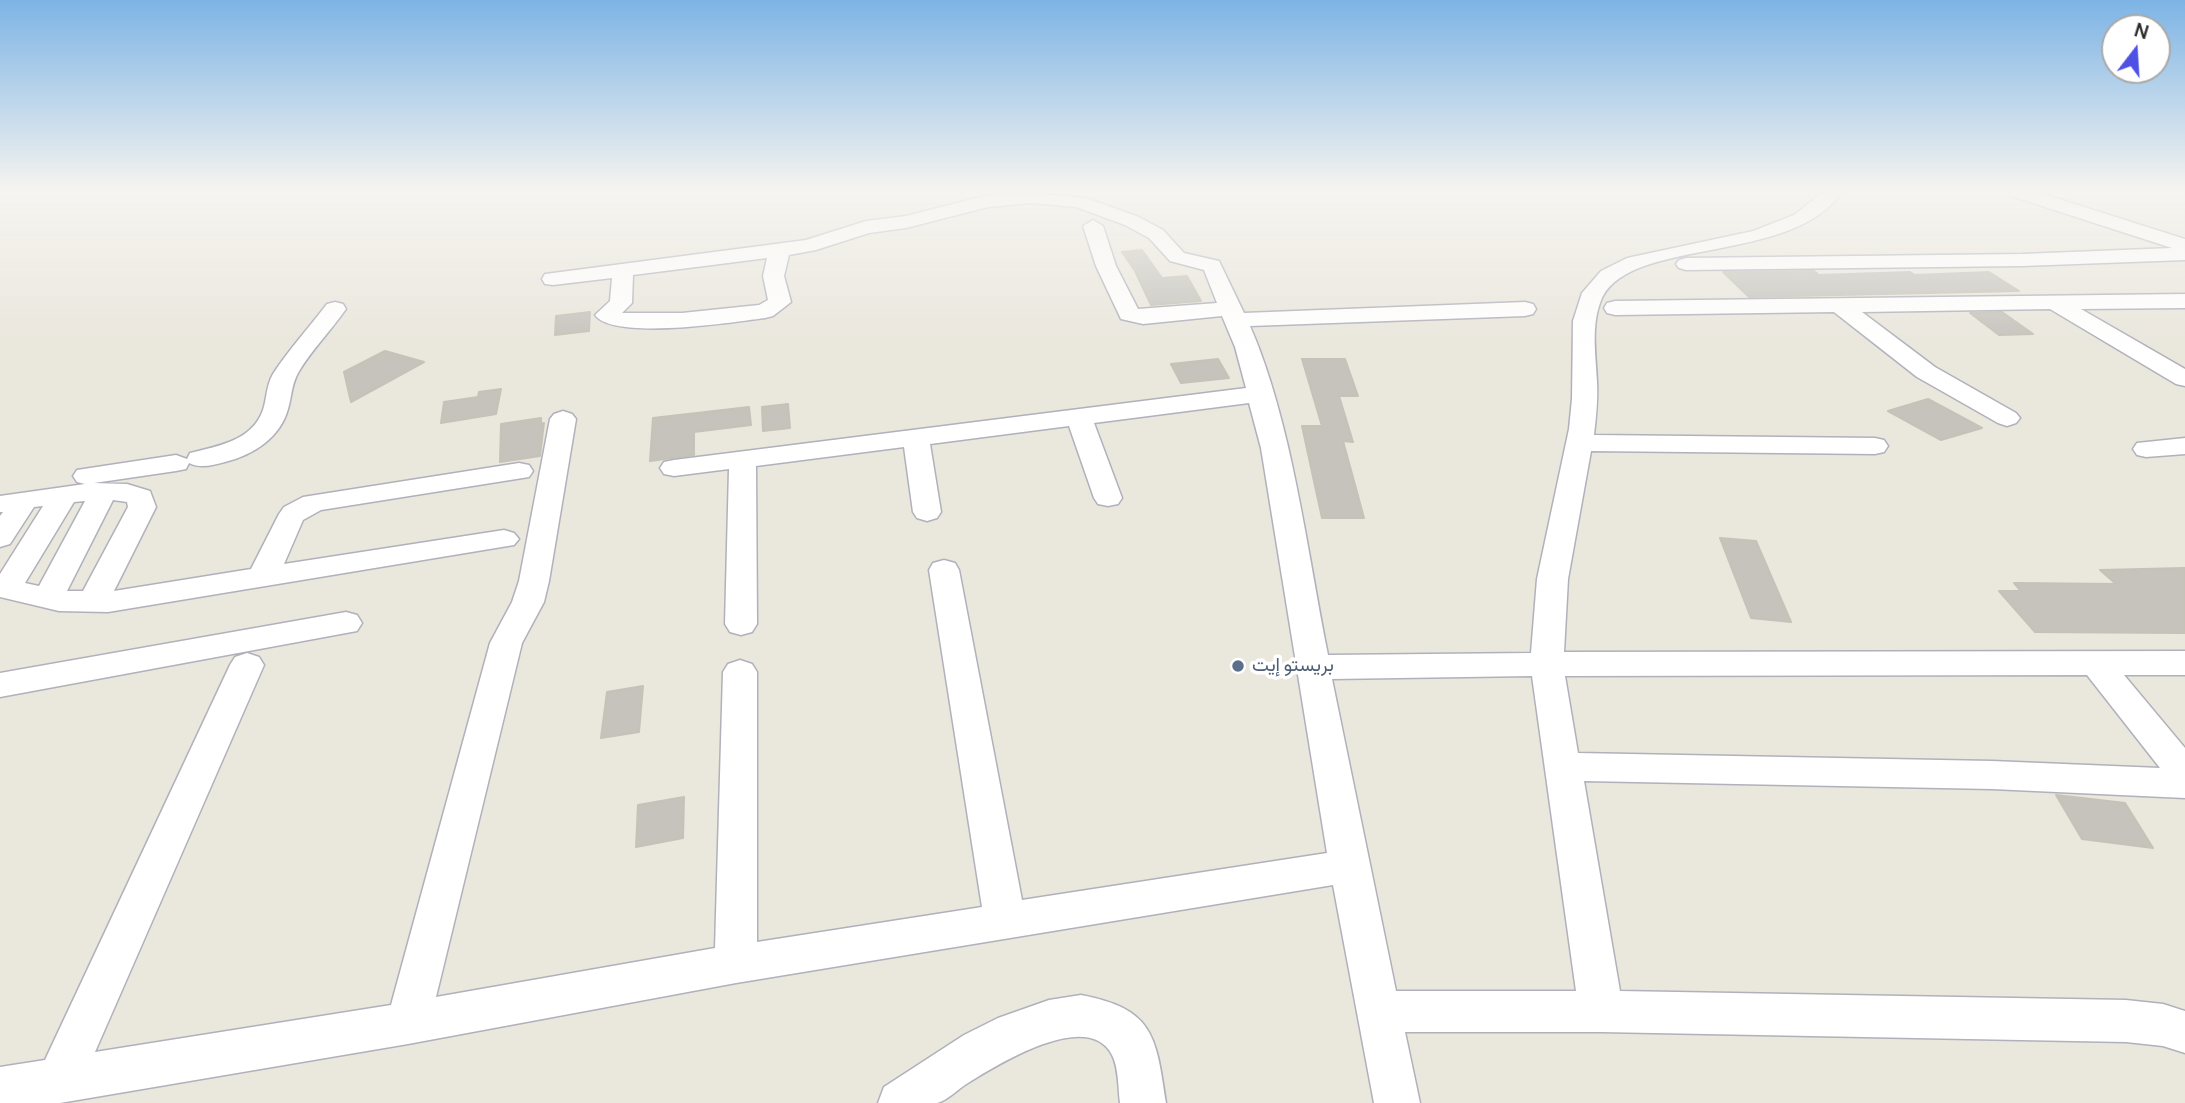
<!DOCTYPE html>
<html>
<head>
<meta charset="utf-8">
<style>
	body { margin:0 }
	#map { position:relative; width:2185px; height:1103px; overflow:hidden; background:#eae7dd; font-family:Manrope,sans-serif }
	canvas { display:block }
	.north { position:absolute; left:2101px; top:14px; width:70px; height:70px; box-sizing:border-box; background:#fff; border:2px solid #a9a9a9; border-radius:50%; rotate:17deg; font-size:19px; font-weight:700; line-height:28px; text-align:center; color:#292929 }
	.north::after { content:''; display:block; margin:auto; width:24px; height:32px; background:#4f51e5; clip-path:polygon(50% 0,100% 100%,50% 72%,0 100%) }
</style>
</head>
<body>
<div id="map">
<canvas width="2185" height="1103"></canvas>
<div class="north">N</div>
</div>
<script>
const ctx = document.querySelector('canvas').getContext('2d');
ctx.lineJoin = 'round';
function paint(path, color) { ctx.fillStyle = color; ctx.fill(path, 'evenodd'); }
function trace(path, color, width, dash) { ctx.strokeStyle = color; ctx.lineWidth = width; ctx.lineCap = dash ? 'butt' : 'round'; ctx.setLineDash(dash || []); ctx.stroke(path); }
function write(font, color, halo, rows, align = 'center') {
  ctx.font = font + ' Manrope,Vazirmatn,sans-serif'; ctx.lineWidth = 7; ctx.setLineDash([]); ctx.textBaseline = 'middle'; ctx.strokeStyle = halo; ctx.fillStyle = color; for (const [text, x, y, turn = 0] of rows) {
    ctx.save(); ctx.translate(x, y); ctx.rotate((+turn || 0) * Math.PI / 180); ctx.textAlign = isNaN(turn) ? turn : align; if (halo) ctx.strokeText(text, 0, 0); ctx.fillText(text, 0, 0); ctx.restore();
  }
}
const building = new Path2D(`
	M1142 250 1162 278 1187 276 1201 301 1151 305 1135 271 1122 252Z
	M1814 271 1819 275 1910 272 1915 275 1989 272 2019 291 1749 297 1723 272Z
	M590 312 589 331 555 335 556 316Z
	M2002 312 2033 334 1999 335 1970 313Z
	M385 351 424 362 351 402 344 372Z
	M1218 359 1229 378 1181 383 1171 364Z
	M1302 359H1345L1358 396H1339L1353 442 1343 441 1364 518H1322L1302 426H1322Z
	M501 389 496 414 441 423 444 402 478 397 479 392Z
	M1928 399 1982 428 1941 440 1888 411Z
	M788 404 790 428 763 431 762 407Z
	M749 407 751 425 694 432V455L650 461 653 418Z
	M541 418V424L544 423 540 456 500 462 501 424Z
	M1720 538 1756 541 1791 622 1751 618Z
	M2185 568V633L2035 632 1999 591H2021L2014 583 2116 584 2100 570Z
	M643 686 639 732 601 738 607 692Z
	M2056 795 2125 803 2153 848 2082 839Z
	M684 797 683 838 636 847 638 805Z`);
const minor = new Path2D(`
	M1025 192 1086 198 1139 217 1163 230 1184 253 1219 261 1244 313 1525 302 1533 304 1536 309 1533 314 1525 316 1250 326C1292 422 1307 551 1328 655L1531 653 1537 579 1569 429 1572 399 1573 321 1582 293 1601 271 1627 258 1753 231 1794 215 1823 192H1842C1791 267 1623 235 1600 303 1591 328 1596 356 1597 382 1598 400 1596 418 1594 435L1875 438 1884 440 1888 446 1884 452 1875 454 1591 451 1568 579 1564 652 2185 651V675H2124L2185 748V798L1992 789 1584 781 1620 991 2126 1000 2163 1004 2185 1011V1053L2163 1046 2126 1042 1601 1032H1405L1420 1103H1374L1333 885 736 983 408 1044 60 1103H0V1067L45 1060 230 665 235 657 247 653 259 657 264 665 95 1052 391 1005 490 643 512 602 519 581 550 419 554 414 563 411 572 414 576 419 549 581 544 602 522 643 436 997 715 948 723 672 728 664 740 660 752 664 757 672V942L982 907 929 570 933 563 944 560 955 563 959 570 1022 900 1327 853 1261 448 1249 403 1094 423 1122 498 1118 504 1108 506 1098 504 1094 498 1069 426 930 444 941 512 937 518 927 521 917 518 913 512 904 447 756 466 757 624 752 632 741 635 730 632 725 624 729 469 674 476 664 474 660 468 664 462 674 460 1246 388 1235 347 1222 316 1143 324 1121 319 1096 266 1083 226 1093 220 1103 226 1116 266 1138 309 1217 303 1204 270 1170 261 1149 238 1125 225 1076 207 1031 203 988 207 906 228 869 233 816 250 789 255 784 276 791 302 773 316 765 318C734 322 613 341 595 315L610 301 612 278 553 285 545 284 542 279 545 274 553 273 806 240 866 221 906 216 988 195ZM767 258 763 276 768 300 759 305 682 313H622L632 303 633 275ZM2087 675 2160 768 1992 761 1578 753 1565 676ZM1532 676 1576 991H1396L1332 679Z
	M2009 192H2037L2185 239V260L2022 266 1686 270 1679 268 1676 264 1679 260 1686 258 2022 254 2172 248 2011 196Z
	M2185 294V308L2081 309 2185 369V386L2176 384 2050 309 1862 312 1935 367 2016 413 2020 418 2016 423 2007 426 1998 423 1917 377 1834 312 1615 315 1607 313 1604 308 1607 303 1615 301Z
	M335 302 343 304 346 309C331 331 311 350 298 373 291 386 292 396 288 409 280 438 253 455 225 462 213 465 201 469 189 463L186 469 176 471 94 483 127 484 150 491 156 507 114 591 251 569 279 514 284 507 303 497 519 463 529 465 533 471 529 477 321 510 303 520 284 564 504 530 514 533 519 539 514 545 108 612 59 611 0 597V574L43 506 34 507 10 544 0 547V516L3 512H0V496L85 484 77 482 73 476 77 470 176 455 187 459 190 453C218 446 252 441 263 410 267 398 266 386 273 374 289 349 309 328 327 304ZM113 500 127 502 128 507 83 591H67ZM85 501 39 586 25 583 74 502Z
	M2185 438V454L2146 457 2137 455 2133 449 2137 443Z
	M346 612 357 615 362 623 357 631 0 697V673Z
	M1081 995C1154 1009 1156 1036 1166 1103H1120C1118 1089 1119 1068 1112 1055 1088 1008 997 1065 968 1083 959 1088 947 1101 937 1103 919 1103 896 1103 878 1103L884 1087 964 1035 998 1018 1049 1000Z`);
const markers = [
	[1238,666,7,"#5c6f8a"]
];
const serviceNames = [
	["بريستو إيت",1252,666]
];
paint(building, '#c5c3bc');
trace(building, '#c5c2b7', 2);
trace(minor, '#b0b1bb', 3);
paint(minor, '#fff');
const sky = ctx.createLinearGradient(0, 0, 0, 346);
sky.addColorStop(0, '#7db4e5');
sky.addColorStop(0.55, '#f6f4f0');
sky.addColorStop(1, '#f6f4f000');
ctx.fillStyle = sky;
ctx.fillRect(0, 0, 2185, 346);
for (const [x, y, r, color] of markers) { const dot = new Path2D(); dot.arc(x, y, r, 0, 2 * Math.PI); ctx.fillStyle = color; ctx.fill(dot); trace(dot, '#fff', 2.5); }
write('19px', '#4e5e75', '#fff', serviceNames, 'left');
</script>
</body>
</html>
